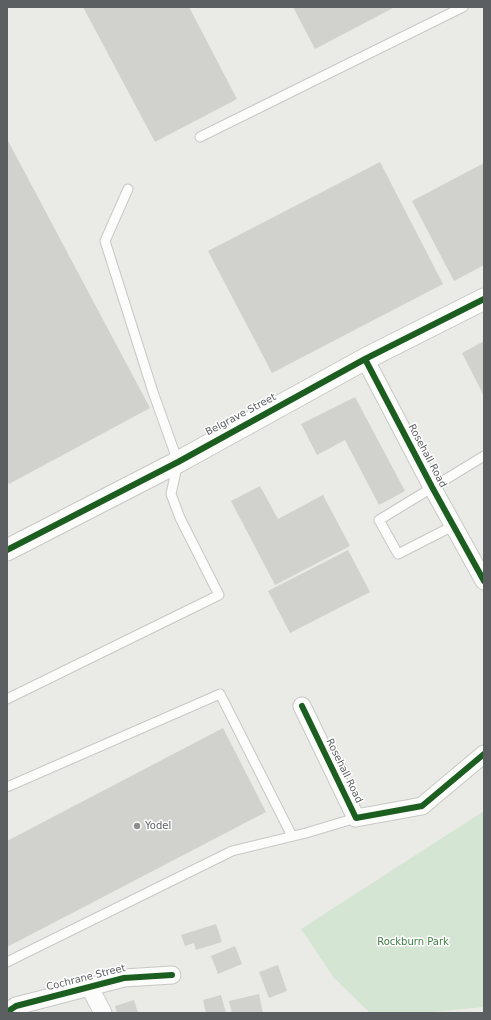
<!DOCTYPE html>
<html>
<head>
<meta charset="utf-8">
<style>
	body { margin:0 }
	#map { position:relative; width:491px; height:1020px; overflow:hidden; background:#eaeae6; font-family:"DejaVu Sans",sans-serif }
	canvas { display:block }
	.frame { position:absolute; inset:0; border:8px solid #5c5f62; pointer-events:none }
</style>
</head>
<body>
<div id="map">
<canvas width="491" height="1020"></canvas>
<div class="frame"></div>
</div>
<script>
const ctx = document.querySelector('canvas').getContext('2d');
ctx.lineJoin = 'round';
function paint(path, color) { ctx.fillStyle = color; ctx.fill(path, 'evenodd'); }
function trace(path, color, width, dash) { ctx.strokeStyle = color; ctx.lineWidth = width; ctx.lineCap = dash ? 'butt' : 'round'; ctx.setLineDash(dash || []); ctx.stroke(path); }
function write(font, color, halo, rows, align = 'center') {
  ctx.font = font + ' "DejaVu Sans",sans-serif'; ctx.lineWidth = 3; ctx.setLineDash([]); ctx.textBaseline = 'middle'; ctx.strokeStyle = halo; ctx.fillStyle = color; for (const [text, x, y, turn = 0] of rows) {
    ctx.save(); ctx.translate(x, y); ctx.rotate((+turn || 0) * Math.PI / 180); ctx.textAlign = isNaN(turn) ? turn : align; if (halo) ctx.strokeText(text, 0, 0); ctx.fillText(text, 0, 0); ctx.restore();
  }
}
const green = new Path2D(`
	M484 811V1007L421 1013H370L334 978 301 929Z`);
const building = new Path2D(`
	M83 7H189L237 99 155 142Z
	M293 7H395L315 49Z
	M7 139 150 408 9 484 7 481Z
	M380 162 443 284 272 373 208 251Z
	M484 163V265L454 281 412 201Z
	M484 341V396L462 353Z
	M355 397 405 491 379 505 345 440 317 455 301 424Z
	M260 486 278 519 323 495 350 546 275 585 231 501Z
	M348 550 370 592 290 633 268 591Z
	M223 728 266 812 7 947V841Z
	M216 924 222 942 196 950 194 943 185 946 181 935Z
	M235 946 242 964 218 974 211 956Z
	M278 965 287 991 269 998 259 972Z
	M259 994 263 1013H232L229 1001Z
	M221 995 226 1013H206L203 1000Z
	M134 1000 138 1013H117L115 1006Z`);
const service = new Path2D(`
	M200 137 463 7
	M453 526 398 554 379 520 484 456
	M7 699 219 595 180 518 171 494 178 462 153 392 105 241 128 189
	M7 787 220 694 292 836
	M7 962 232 851 306 833 356 818`);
const minor = new Path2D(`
	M365 359 432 487 484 581
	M302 706 356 818 422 806 484 754
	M89 986 103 1013
	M7 1012 16 1006 124 978 172 975`);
const tertiary = new Path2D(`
	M7 550 178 462 365 359 484 299`);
const cycleway = new Path2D(`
	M365 359 432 487 484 581
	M7 550 178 462 365 359 484 299
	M302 706 356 818 422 806 484 754
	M7 1012 16 1006 124 978 172 975`);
const markers = [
	[137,826,4,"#8e9090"]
];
const streetNames = [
	["Belgrave Street",241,415,-28],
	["Rosehall Road",427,456,62],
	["Rosehall Road",344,771,64],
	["Cochrane Street",86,978,-14]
];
const poiNames = [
	["Yodel",145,826]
];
const parkNames = [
	["Rockburn Park",413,942]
];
paint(green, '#d5e5d3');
paint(building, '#d1d1ce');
trace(service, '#c8c8c7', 11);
trace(minor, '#c8c8c7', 19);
trace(tertiary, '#c8c8c7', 23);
trace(service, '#fcfcfb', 9);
trace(minor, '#fcfcfb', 17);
trace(tertiary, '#fcfcfb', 21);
trace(cycleway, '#1b5e20', 6);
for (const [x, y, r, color] of markers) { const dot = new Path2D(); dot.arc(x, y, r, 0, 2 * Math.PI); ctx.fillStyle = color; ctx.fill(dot); trace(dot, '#fff', 1.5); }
write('10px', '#5c5f62', '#fff', streetNames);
write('10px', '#5c5f62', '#fff', poiNames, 'left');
write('10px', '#3f7e44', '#fff', parkNames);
</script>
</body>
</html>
